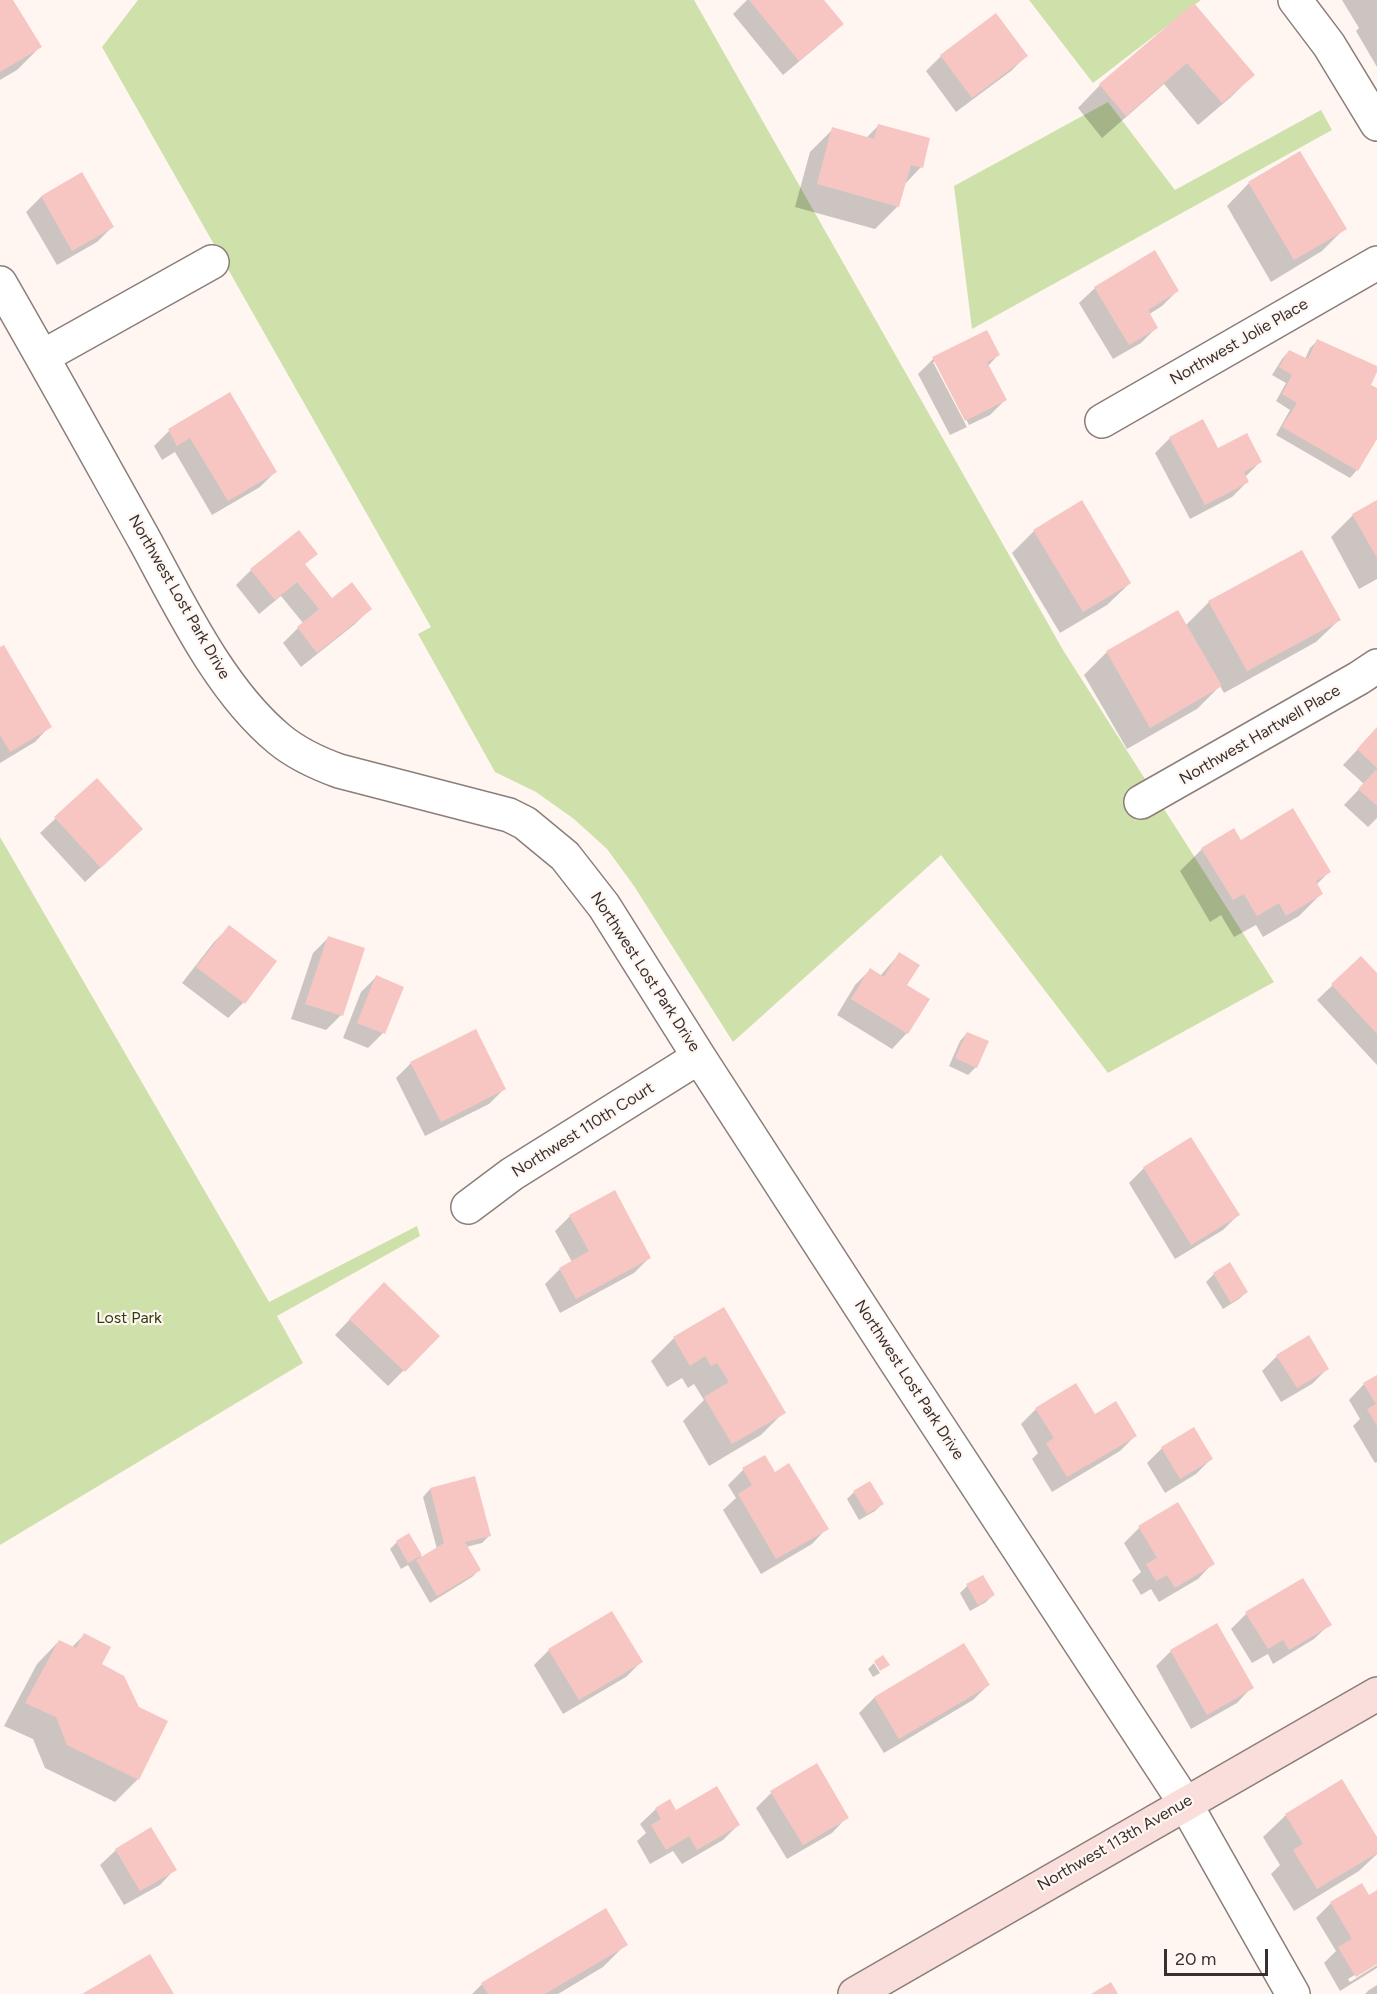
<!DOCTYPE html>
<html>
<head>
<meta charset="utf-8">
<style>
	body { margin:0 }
	#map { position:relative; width:1377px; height:1994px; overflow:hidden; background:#fff6f2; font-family:Figtree,sans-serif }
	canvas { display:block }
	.scale { position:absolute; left:1164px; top:1949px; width:104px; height:27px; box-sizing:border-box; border:3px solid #36302e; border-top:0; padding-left:8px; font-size:18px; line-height:21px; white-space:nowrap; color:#36302e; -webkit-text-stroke:4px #fff6f2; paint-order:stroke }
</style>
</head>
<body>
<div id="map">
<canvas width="1377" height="1994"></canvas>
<div class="scale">20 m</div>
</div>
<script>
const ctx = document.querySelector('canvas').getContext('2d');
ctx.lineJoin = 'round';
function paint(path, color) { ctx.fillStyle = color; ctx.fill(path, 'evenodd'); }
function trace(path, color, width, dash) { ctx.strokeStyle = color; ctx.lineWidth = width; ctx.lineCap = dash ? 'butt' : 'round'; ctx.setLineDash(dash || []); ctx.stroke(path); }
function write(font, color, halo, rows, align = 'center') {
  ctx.font = font + ' Figtree,sans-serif'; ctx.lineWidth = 4.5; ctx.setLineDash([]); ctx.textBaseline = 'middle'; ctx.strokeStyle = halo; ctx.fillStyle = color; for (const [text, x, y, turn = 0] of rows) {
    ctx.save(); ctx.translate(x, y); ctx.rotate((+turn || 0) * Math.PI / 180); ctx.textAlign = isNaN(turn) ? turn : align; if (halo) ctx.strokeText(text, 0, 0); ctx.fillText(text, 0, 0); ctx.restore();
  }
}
const green = new Path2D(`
	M138 0H694L1063 650 1274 982 1108 1073 941 855 733 1042 634 886 607 849 574 819 536 792 495 772 418 634 431 627 102 47Z
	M1029 0H1201L1093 83Z
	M1108 102 1175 190 1321 110 1332 130 972 329 954 186Z
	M0 837 269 1302 417 1226 420 1236 277 1316 303 1363 0 1545Z`);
const shadow = new Path2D(`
	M0 0H11L40 47 17 70 0 80Z
	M747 0H822L842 24 826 39 783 75 733 14Z
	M1342 0H1377V67L1356 31 1359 28Z
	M1194 5 1253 75 1231 97 1198 125 1164 84 1102 138 1078 108 1100 85Z
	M941 56H1026L1011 71 956 112 926 71Z
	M878 126 921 167 904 185 898 206 875 229 795 207 810 152 833 129 866 138Z
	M81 174 112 227 97 242 57 265 26 212 41 197Z
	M1249 183 1345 228 1322 251 1271 282 1227 206Z
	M1155 252 1177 291 1162 306 1148 315 1156 328 1141 343 1113 359 1079 303 1095 288Z
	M1318 340 1377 368 1369 385 1377 390V436L1357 470 1350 478 1276 435 1290 410 1276 401 1286 383 1272 375 1282 359 1289 351 1305 359 1310 348Z
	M998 355 988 366 1005 400 990 415 969 425 937 362H933L967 427 950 435 918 374 933 359Z
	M230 395 275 472 260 487 212 515 175 452 162 460 154 446 169 431Z
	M1170 438 1217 450 1260 462 1245 477 1247 482 1232 497 1190 519 1155 453Z
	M1377 502V579L1359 589 1331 537 1353 515Z
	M1034 531 1130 583 1107 605 1060 633 1012 553Z
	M316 554 304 565 332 600 370 609 355 624 301 667 283 643 303 623 281 596 259 614 236 585 251 570Z
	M1209 602 1339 620 1316 642 1224 693 1220 686 1197 709 1127 749 1084 675 1107 652 1177 612 1185 626Z
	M0 649 50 726 35 742 0 763Z
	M1377 729V818L1368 827 1344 805 1364 784 1343 765Z
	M56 818 126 844 85 882 40 833Z
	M1240 842 1329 872 1317 884 1322 893 1299 916 1263 937 1256 925 1234 937 1221 915 1210 922 1180 871 1202 849Z
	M229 927 275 962 243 1003 228 1018 182 983 214 942Z
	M328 938 341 1015 326 1030 291 1019 313 953Z
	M899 954 905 985 928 999 907 1033 892 1049 837 1015 855 985 870 970 880 976Z
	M1361 958 1377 975V1065L1317 1000Z
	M376 977 383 1033 368 1048 343 1038 361 992Z
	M967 1033 976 1067 968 1075 949 1066 960 1041Z
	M411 1063 504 1089 489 1104 425 1136 396 1078Z
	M1144 1168 1238 1215 1223 1230 1175 1259 1129 1183Z
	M570 1216 649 1258 634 1273 560 1313 545 1284 560 1269 572 1262 555 1231Z
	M1230 1265 1247 1292 1239 1299 1223 1309 1206 1282 1214 1274Z
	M369 1299 438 1336 388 1386 335 1335Z
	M724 1309 784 1412 761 1435 709 1466 683 1421 704 1400 694 1384 688 1388 682 1378 667 1387 651 1361 673 1339Z
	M1277 1356 1327 1369 1312 1384 1281 1402 1262 1371Z
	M1377 1376V1462L1375 1463 1353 1426 1360 1419 1349 1400 1364 1384Z
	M1036 1409 1135 1436 1120 1451 1052 1492 1032 1459 1038 1453 1021 1424Z
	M1162 1448 1211 1459 1196 1474 1165 1493 1147 1463Z
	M764 1457 774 1474 827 1528 812 1544 761 1574 723 1510 736 1498 728 1485 743 1470Z
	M430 1489 489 1536 482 1543 466 1547 479 1570 472 1577 430 1603 408 1565 401 1569 390 1549 397 1542 408 1535 422 1558 437 1549 423 1497Z
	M854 1492 882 1504 875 1511 859 1520 847 1499Z
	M1178 1504 1213 1563 1198 1579 1159 1602 1151 1589 1141 1595 1132 1580 1141 1572 1124 1543 1139 1528Z
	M982 1577 993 1595 986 1602 970 1611 960 1593 967 1586Z
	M1246 1614 1330 1624 1314 1639 1273 1664 1268 1654 1252 1663 1231 1629Z
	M84 1635 100 1665 138 1779 115 1802 45 1768 33 1739 4 1726 37 1664 59 1641 71 1648Z
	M549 1650 641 1662 626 1677 563 1714 534 1665Z
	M1171 1651 1252 1687 1237 1703 1191 1729 1156 1666Z
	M874 1663 880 1673 873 1677 868 1669Z
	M988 1685 973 1700 884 1753 859 1713 874 1698Z
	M771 1793 847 1817 832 1833 787 1859 756 1808Z
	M656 1809 676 1812 738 1825 723 1840 682 1864 673 1851 650 1864 637 1841 646 1833 640 1824Z
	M1286 1815 1377 1840V1854L1359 1871 1294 1911 1271 1874 1280 1865 1263 1837Z
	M116 1850 175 1869 160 1885 124 1905 100 1865Z
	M1377 1892V1962L1348 1979 1350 1982 1377 1965V1968L1340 1991 1324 1963 1336 1951 1316 1918 1331 1903 1369 1897Z
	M626 1944 603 1967 558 1994H472L482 1984Z
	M1377 1985V1994H1365L1369 1990Z`);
const building = new Path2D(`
	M0 0H13L42 47 0 72Z
	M749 0H824L844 24 799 61Z
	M1194 3 1255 75 1222 103 1187 63 1126 116 1099 84Z
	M996 13 1028 56 972 98 940 55Z
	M878 124 930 138 923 168 911 165 899 207 817 184 832 127 874 139Z
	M1300 151 1347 229 1294 260 1248 182Z
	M82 172 114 227 72 251 41 196Z
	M1155 250 1179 291 1148 310 1158 328 1129 345 1094 287Z
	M987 330 1000 355 987 362 1007 400 965 421 932 357Z
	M1317 339 1377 366V372L1371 385 1377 388V439L1358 471 1282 427 1297 403 1282 394 1292 375 1279 367 1289 350 1308 359Z
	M230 392 277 472 228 501 190 438 177 446 168 429Z
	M1203 419 1218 448 1247 433 1262 462 1244 472 1249 482 1205 505 1169 437Z
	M1082 500 1131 583 1083 612 1033 530Z
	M1377 500V558L1352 514Z
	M299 530 318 554 305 564 332 598 352 582 372 609 317 653 297 627 319 609 297 582 275 600 250 569Z
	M1302 550 1341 620 1247 671 1208 601Z
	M1178 610 1222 686 1150 728 1106 651Z
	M4 645 52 727 10 752 0 735V647Z
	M1377 727V768L1357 749Z
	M1377 769V806L1358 789Z
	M97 778 143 829 101 868 54 817Z
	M1293 808 1331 872 1316 881 1323 894 1286 916 1279 903 1257 916 1244 894 1233 900 1201 848 1234 828 1241 840Z
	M229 925 277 961 245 1004 196 967Z
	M328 936 365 948 343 1016 305 1004Z
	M899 952 920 965 907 985 930 999 908 1034 851 999 870 968 884 977Z
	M1361 956 1377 973V1034L1331 984Z
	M376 975 404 987 385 1034 357 1023Z
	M476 1029 506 1089 441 1122 410 1062Z
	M967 1032 989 1041 977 1068 955 1058Z
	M1191 1137 1240 1215 1191 1245 1143 1167Z
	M615 1190 651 1258 576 1299 559 1268 589 1251 569 1215Z
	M1230 1262 1248 1292 1231 1303 1213 1273Z
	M384 1282 440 1336 405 1372 349 1319Z
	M724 1307 786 1413 732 1444 704 1397 729 1382 717 1363 711 1366 705 1356 690 1366 673 1337Z
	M1309 1335 1329 1369 1297 1388 1276 1355Z
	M1377 1375V1426L1367 1409 1376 1404 1363 1383Z
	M1076 1383 1095 1414 1116 1401 1137 1436 1067 1477 1046 1443 1054 1438 1035 1408Z
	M1194 1427 1213 1459 1180 1479 1161 1447Z
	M765 1455 775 1472 789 1463 829 1529 776 1559 738 1494 752 1485 742 1468Z
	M475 1476 491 1536 465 1542 481 1570 437 1596 416 1560 444 1543 430 1488Z
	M870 1481 884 1504 867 1514 853 1491Z
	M1178 1502 1215 1564 1175 1588 1167 1575 1156 1581 1146 1564 1157 1558 1138 1526Z
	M409 1533 422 1555 408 1563 396 1541Z
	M983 1575 995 1595 978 1605 966 1584Z
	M1303 1578 1332 1625 1289 1650 1283 1640 1268 1649 1245 1612Z
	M612 1611 643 1662 579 1700 548 1649Z
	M1217 1623 1254 1688 1207 1715 1170 1650Z
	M84 1633 111 1647 102 1664 124 1676 139 1707 168 1721 139 1780 67 1745 56 1717 25 1703 59 1640 76 1648Z
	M964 1643 990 1685 899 1739 874 1697Z
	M883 1655 890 1665 880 1671 874 1661Z
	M817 1763 849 1818 803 1845 770 1791Z
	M1342 1779 1377 1837V1853L1317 1889 1293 1850 1303 1844 1285 1814Z
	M717 1786 740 1825 697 1850 689 1836 666 1850 651 1825 661 1819 655 1808 670 1799 676 1810Z
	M151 1827 177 1870 140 1891 115 1849Z
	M1362 1883 1369 1895 1377 1890V1964L1356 1977 1338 1947 1352 1939 1330 1902Z
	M606 1908 628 1945 545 1994H488L481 1983Z
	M150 1954 174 1994H82Z
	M1111 1982 1118 1994H1091Z`);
const street = new Path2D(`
	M1295 0 1329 45 1377 124
	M0 283C49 368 97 455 145 541 181 607 220 690 279 739 297 754 317 763 339 771L509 815 525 823 565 856 604 906 699 1057 895 1360 1185 1803 1293 1994
	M42 357 212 262
	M1102 421 1377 263
	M1141 802 1359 678 1377 666
	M468 1207 512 1174 699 1057`);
const secondary = new Path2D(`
	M855 1994 1377 1694`);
const streetNames = [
	["Northwest Jolie Place",1239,342,-30],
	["Northwest Lost Park Drive",179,597,60],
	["Northwest Hartwell Place",1260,735,-30],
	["Northwest Lost Park Drive",645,972,57],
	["Northwest 110th Court",583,1130,-32],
	["Northwest Lost Park Drive",909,1380,57],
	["Northwest 113th Avenue",1115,1843,-30]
];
const parkNames = [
	["Lost Park",129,1318]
];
paint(green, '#cee1ab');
paint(shadow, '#0003');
paint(building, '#f7c6c2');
trace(street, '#8b7e79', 36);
trace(secondary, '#8b7e79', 36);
trace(street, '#fff', 33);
trace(secondary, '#f9dedb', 33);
write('16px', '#36302e', '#fff6f2', streetNames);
write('16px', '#313f0d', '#fff6f2', parkNames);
</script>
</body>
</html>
